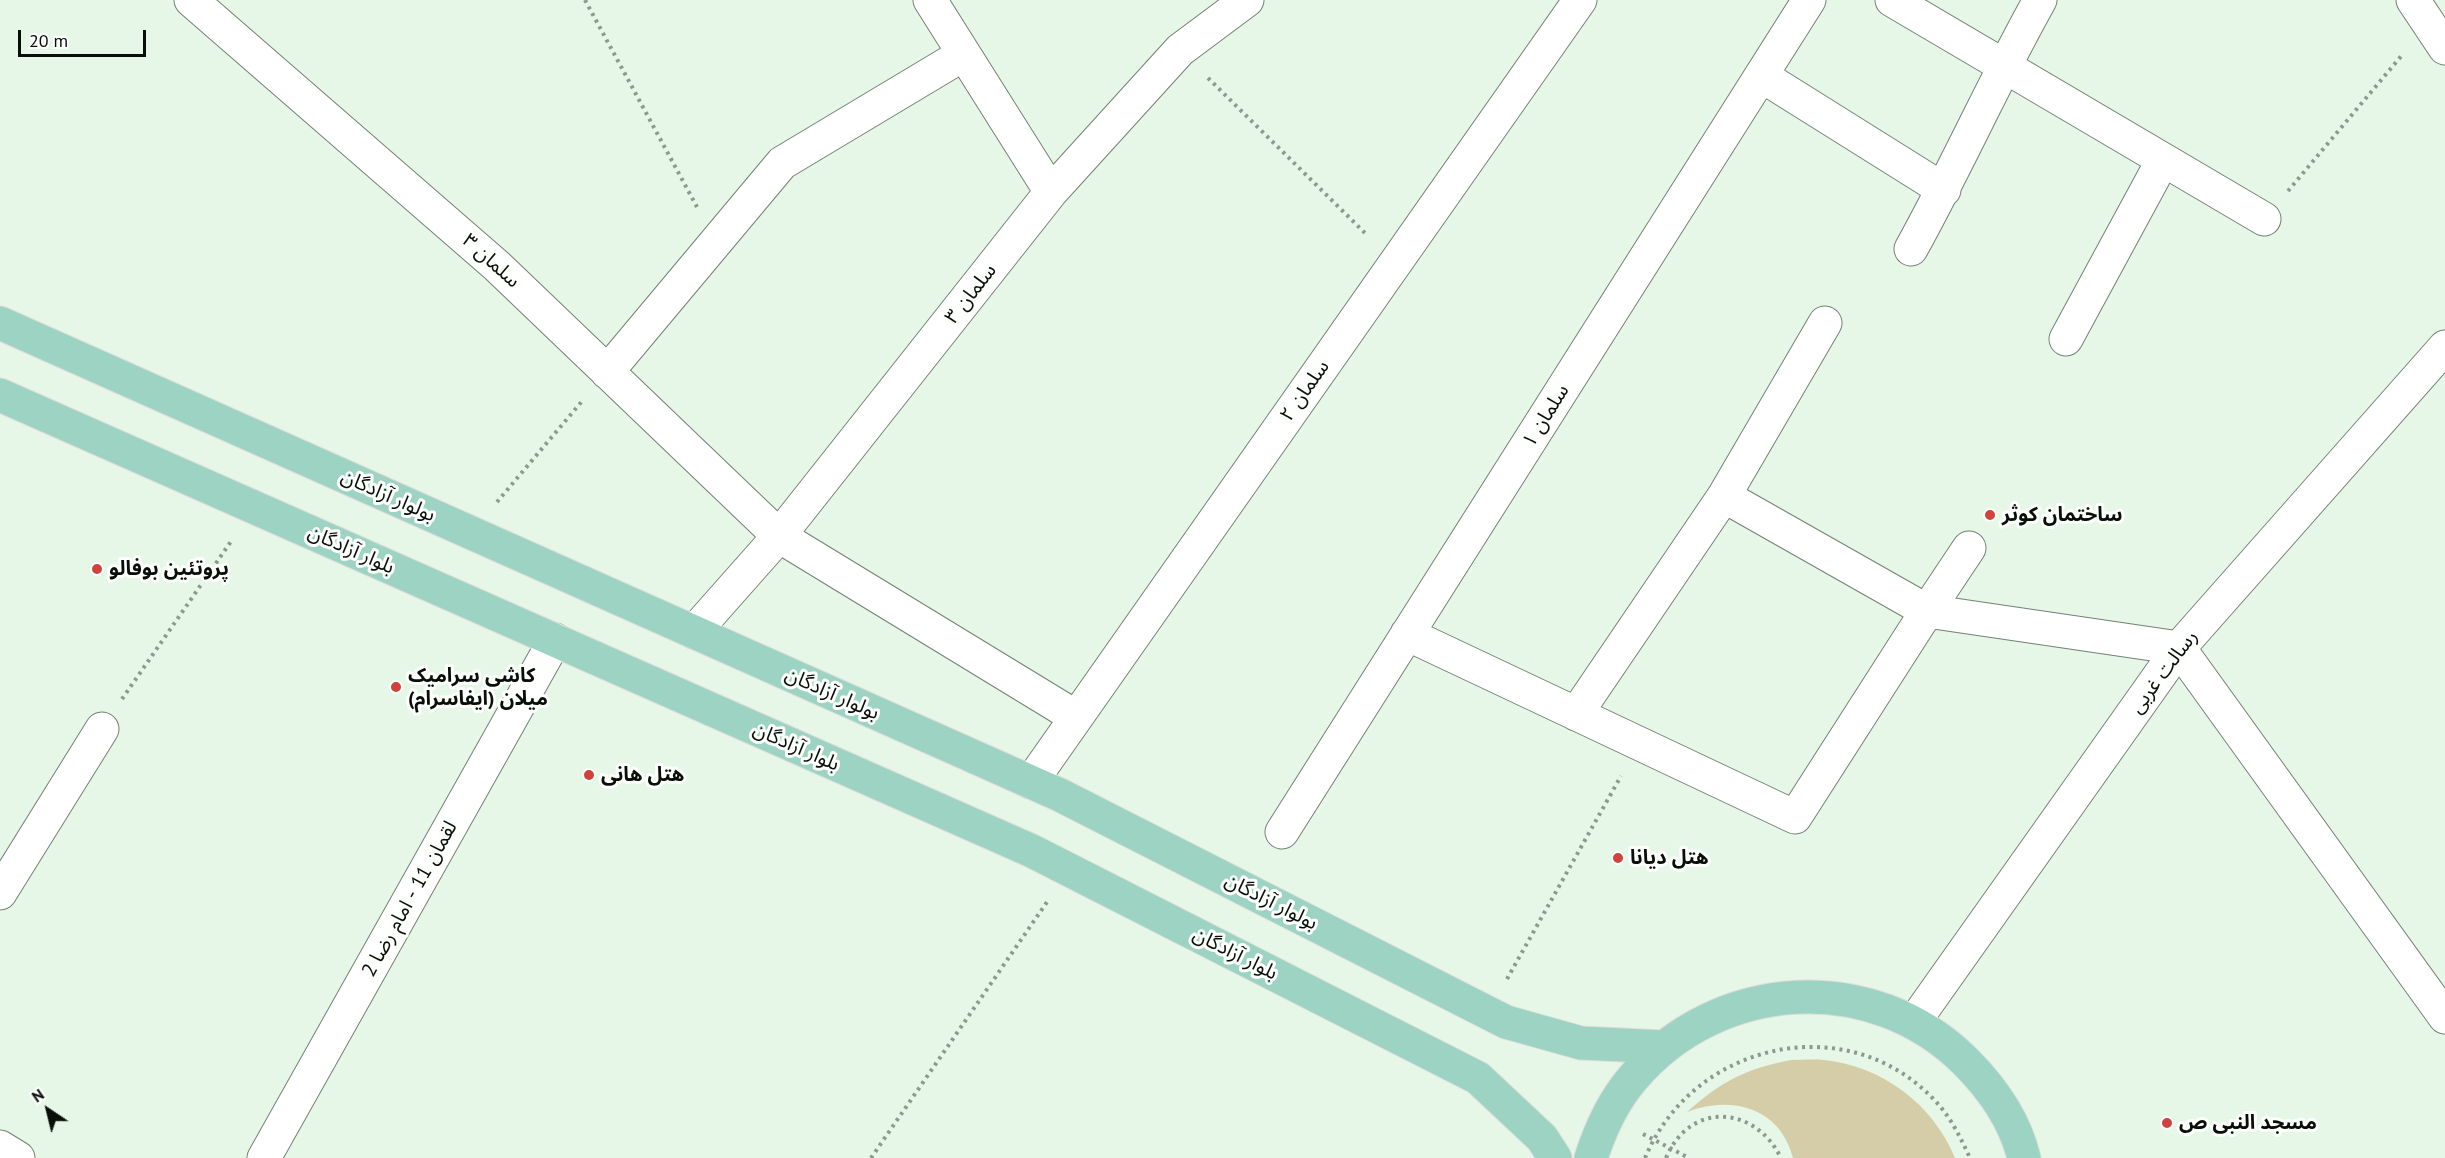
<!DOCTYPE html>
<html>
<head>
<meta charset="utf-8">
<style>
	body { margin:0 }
	#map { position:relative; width:2445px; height:1158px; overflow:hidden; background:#e6f6e7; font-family:"PT Sans",sans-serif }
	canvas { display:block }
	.north { position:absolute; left:18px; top:1080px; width:60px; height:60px; -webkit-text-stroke:4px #fcfffc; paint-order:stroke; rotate:325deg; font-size:16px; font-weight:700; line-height:24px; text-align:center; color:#090e09 }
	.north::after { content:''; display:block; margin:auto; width:21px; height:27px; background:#090e09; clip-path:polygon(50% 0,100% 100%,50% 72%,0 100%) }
	.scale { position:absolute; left:18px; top:30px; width:128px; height:27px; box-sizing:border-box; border:3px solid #090e09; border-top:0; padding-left:8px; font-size:18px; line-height:21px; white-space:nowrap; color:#090e09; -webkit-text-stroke:4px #fcfffc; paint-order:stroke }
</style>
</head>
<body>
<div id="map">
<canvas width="2445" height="1158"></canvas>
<div class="north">N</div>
<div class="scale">20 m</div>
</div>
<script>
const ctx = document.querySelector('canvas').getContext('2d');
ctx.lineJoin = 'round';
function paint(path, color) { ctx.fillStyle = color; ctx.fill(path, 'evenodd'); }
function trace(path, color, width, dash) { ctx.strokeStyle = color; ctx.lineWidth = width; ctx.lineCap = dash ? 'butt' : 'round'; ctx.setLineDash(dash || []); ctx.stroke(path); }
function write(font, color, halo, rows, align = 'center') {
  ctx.font = font + ' "PT Sans","Noto Sans Arabic",sans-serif'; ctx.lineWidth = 6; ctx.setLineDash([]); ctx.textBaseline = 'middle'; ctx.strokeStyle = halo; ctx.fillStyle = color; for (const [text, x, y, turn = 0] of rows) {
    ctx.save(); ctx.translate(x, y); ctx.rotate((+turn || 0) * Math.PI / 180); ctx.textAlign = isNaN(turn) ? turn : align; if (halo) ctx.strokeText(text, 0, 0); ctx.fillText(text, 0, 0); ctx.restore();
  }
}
const green = new Path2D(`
	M1791 1060C1802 1060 1813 1059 1824 1060 1882 1066 1933 1104 1955 1158H1793C1780 1107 1731 1095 1687 1112 1722 1081 1745 1069 1791 1060Z`);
const path = new Path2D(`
	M585 0 697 207
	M1208 78 1367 235
	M2288 191 2403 54
	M497 502 583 400
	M122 699 232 540
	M1507 979 1621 776
	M1643 1134 1689 1158
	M871 1158 1047 902
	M1645 1158C1695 1038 1858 1005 1943 1110 1954 1124 1962 1141 1970 1158
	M1666 1158C1690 1101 1755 1105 1781 1158`);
const minor = new Path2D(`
	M191 0 497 266 779 536 1076 717
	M930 0 1051 192
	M1892 0 2264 219
	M2413 0 2445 48
	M1762 76 1944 190
	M1911 249C1956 168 1994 82 2040 0
	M2066 339 2163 160
	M607 372 782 163 964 54
	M1724 496 1927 611 1969 548
	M694 632 779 536 1051 192 1180 50 1247 0
	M1407 634 1795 817 1927 611 2179 648 2445 1017
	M1576 714 1724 496 1825 323
	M1031 782 1580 0
	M1282 832 1809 0
	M0 893 102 729
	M0 1147 18 1158
	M264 1158 555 640`);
const secondary = new Path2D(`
	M1914 1022 2179 648 2445 347`);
const primary = new Path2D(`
	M0 323 1060 795 1506 1022 1581 1043 1664 1047
	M0 395 1032 851 1478 1078 1542 1138 1555 1158
	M1591 1158C1600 1130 1614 1100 1633 1078 1718 978 1872 968 1966 1062 1992 1088 2015 1121 2024 1158`);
const markers = [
	[1990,515,6,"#d1423d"],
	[97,569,6,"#d1423d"],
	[396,687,6,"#d1423d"],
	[589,775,6,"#d1423d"],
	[1618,858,6,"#d1423d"],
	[2167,1123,6,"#d1423d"]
];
const streetNames = [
	["سلمان ۳",491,261,42],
	["سلمان ۳",971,294,-52],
	["سلمان ۲",1305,391,-55],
	["سلمان ۱",1546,416,-58],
	["بولوار آزادگان",388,496,24],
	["بلوار آزادگان",351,550,24],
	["رسالت غربی",2164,672,-53],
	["بولوار آزادگان",832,694,24],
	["بلوار آزادگان",796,747,24],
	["لقمان 11 - امام رضا 2",410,899,-61],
	["بولوار آزادگان",1271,902,27],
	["بلوار آزادگان",1235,954,27]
];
const poiNames = [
	["ساختمان کوثر",2002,515],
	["پروتئین بوفالو",109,569],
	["کاشی سرامیک",408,676],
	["میلان (ایفاسرام)",408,699],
	["هتل هانی",601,775],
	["هتل دیانا",1630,858],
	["مسجد النبی ص",2179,1123]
];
paint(green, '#d4cda8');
trace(minor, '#748275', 35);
trace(secondary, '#748275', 35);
trace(primary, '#ddd', 35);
trace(path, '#8e998e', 4, [3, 4.5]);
trace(minor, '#fff', 33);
trace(secondary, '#fff', 33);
trace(primary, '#9dd3c2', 33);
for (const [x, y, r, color] of markers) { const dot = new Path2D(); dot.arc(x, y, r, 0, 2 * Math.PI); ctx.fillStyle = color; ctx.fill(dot); trace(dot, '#fcfffc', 2); }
write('20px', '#090e09', '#fcfffc', streetNames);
write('bold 20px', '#090e09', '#fcfffc', poiNames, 'left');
</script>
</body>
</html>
